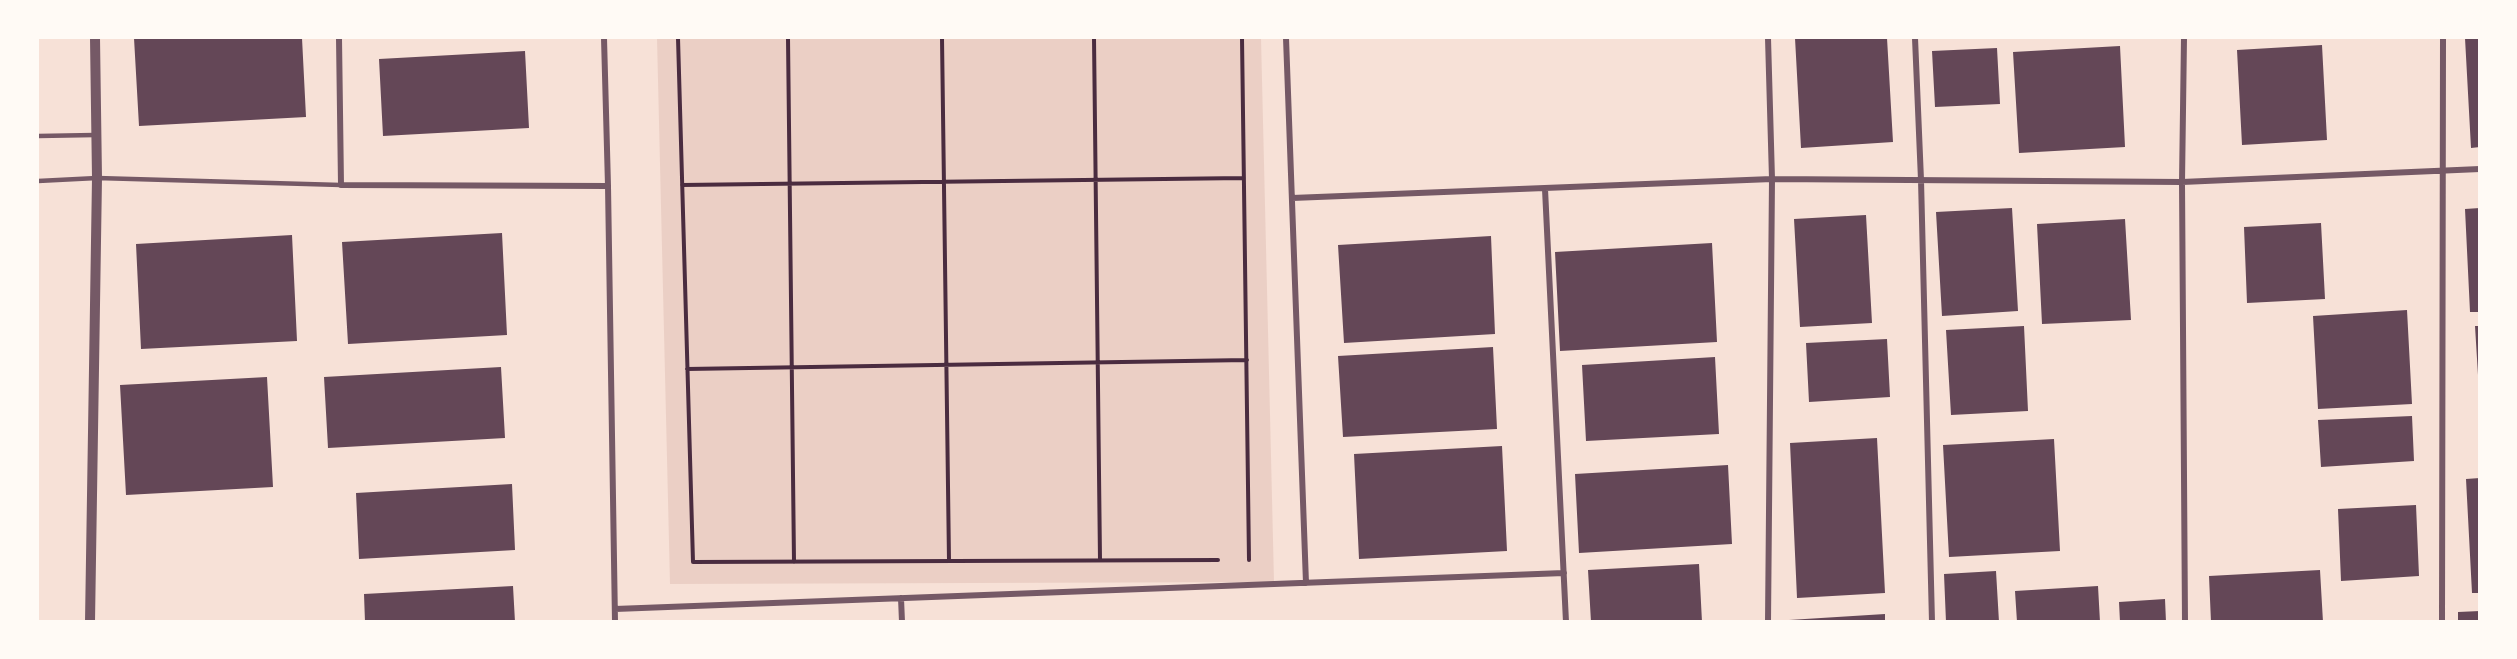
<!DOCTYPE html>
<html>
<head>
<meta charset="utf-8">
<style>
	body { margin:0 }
	#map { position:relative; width:2517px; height:659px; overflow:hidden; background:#f7e1d7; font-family:"Roboto Serif",serif }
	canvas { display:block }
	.frame { position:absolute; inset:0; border:39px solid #fffaf5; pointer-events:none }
</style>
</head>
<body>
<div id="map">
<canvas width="2517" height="659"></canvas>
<div class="frame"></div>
</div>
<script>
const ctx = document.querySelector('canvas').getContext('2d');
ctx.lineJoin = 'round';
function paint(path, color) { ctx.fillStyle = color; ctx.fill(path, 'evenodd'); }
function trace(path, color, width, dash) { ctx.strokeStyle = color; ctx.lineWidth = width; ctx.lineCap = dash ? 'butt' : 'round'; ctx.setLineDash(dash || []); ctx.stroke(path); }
const green = new Path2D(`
	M657 38H1261L1274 582 670 584Z`);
const building = new Path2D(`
	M134 38H302L306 117 139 126Z
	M1795 38H1887L1893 142 1801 148Z
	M2465 38H2480V147L2471 148Z
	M2322 45 2327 140 2242 145 2237 50Z
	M2120 46 2125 147 2019 153 2013 52Z
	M1997 48 2000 104 1935 107 1932 51Z
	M525 51 529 128 383 136 379 59Z
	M2012 208 2018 311 1942 316 1936 212Z
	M2480 208V312H2470L2465 209Z
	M1866 215 1872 323 1800 327 1794 219Z
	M2125 219 2131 320 2042 324 2037 224Z
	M2321 223 2325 299 2247 303 2244 227Z
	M502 233 507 335 348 344 342 242Z
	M292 235 297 341 141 349 136 244Z
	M1491 236 1495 334 1344 343 1338 245Z
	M1712 243 1717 342 1560 351 1555 252Z
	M2407 310 2412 404 2318 409 2313 316Z
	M2024 326 2028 411 1951 415 1946 330Z
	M2475 326H2480V375H2478Z
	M1887 339 1890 397 1809 402 1806 343Z
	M1493 347 1497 429 1343 437 1338 356Z
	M1715 357 1719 434 1586 441 1582 365Z
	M501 367 505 438 328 448 324 377Z
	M267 377 273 487 126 495 120 385Z
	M2412 416 2414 461 2321 467 2318 420Z
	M1877 438 1885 593 1797 598 1790 443Z
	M2054 439 2060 551 1949 557 1943 445Z
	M1502 446 1507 551 1359 559 1354 454Z
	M1728 465 1732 544 1579 553 1575 474Z
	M2480 478V593H2472L2466 479Z
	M512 484 515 550 359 559 356 493Z
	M2416 505 2419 576 2341 581 2338 509Z
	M1699 564 1702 622H1591L1588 570Z
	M2320 570 2323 622H2211L2209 576Z
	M1996 571 1999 622H1946L1944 574Z
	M513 586 515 622H365L364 594Z
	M2098 586 2100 622H2017L2015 591Z
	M2165 599 2166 622H2120L2119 602Z
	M2480 611V622H2458V612Z
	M1885 614V622H1789V620Z`);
const path = new Path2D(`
	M678 38 693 562 1218 560
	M788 38 794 562
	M942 38 949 561
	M1094 38 1100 560
	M1242 38 1249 560
	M682 185 1244 178
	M687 369 1247 360`);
const service = new Path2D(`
	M38 136 95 135
	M38 181 97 178 341 185`);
const minor = new Path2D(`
	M339 38 341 185 608 186 604 38
	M1286 38 1306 583
	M1768 38 1772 179 1768 622
	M1915 38 1921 180 1932 622
	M2184 38 2182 182 2185 622
	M608 186 615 622
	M1545 189 1566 622
	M1292 198 1772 179 2182 182 2480 169
	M901 598 902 622
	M615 609 1564 573
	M2442 622 2443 38`);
const tertiary = new Path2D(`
	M90 622 97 178 95 38`);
paint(green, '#ebcfc5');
paint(building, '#644757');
trace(path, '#4a2c40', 4);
trace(service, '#755966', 4.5);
trace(minor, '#755966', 6);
trace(tertiary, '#755966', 10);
</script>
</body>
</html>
